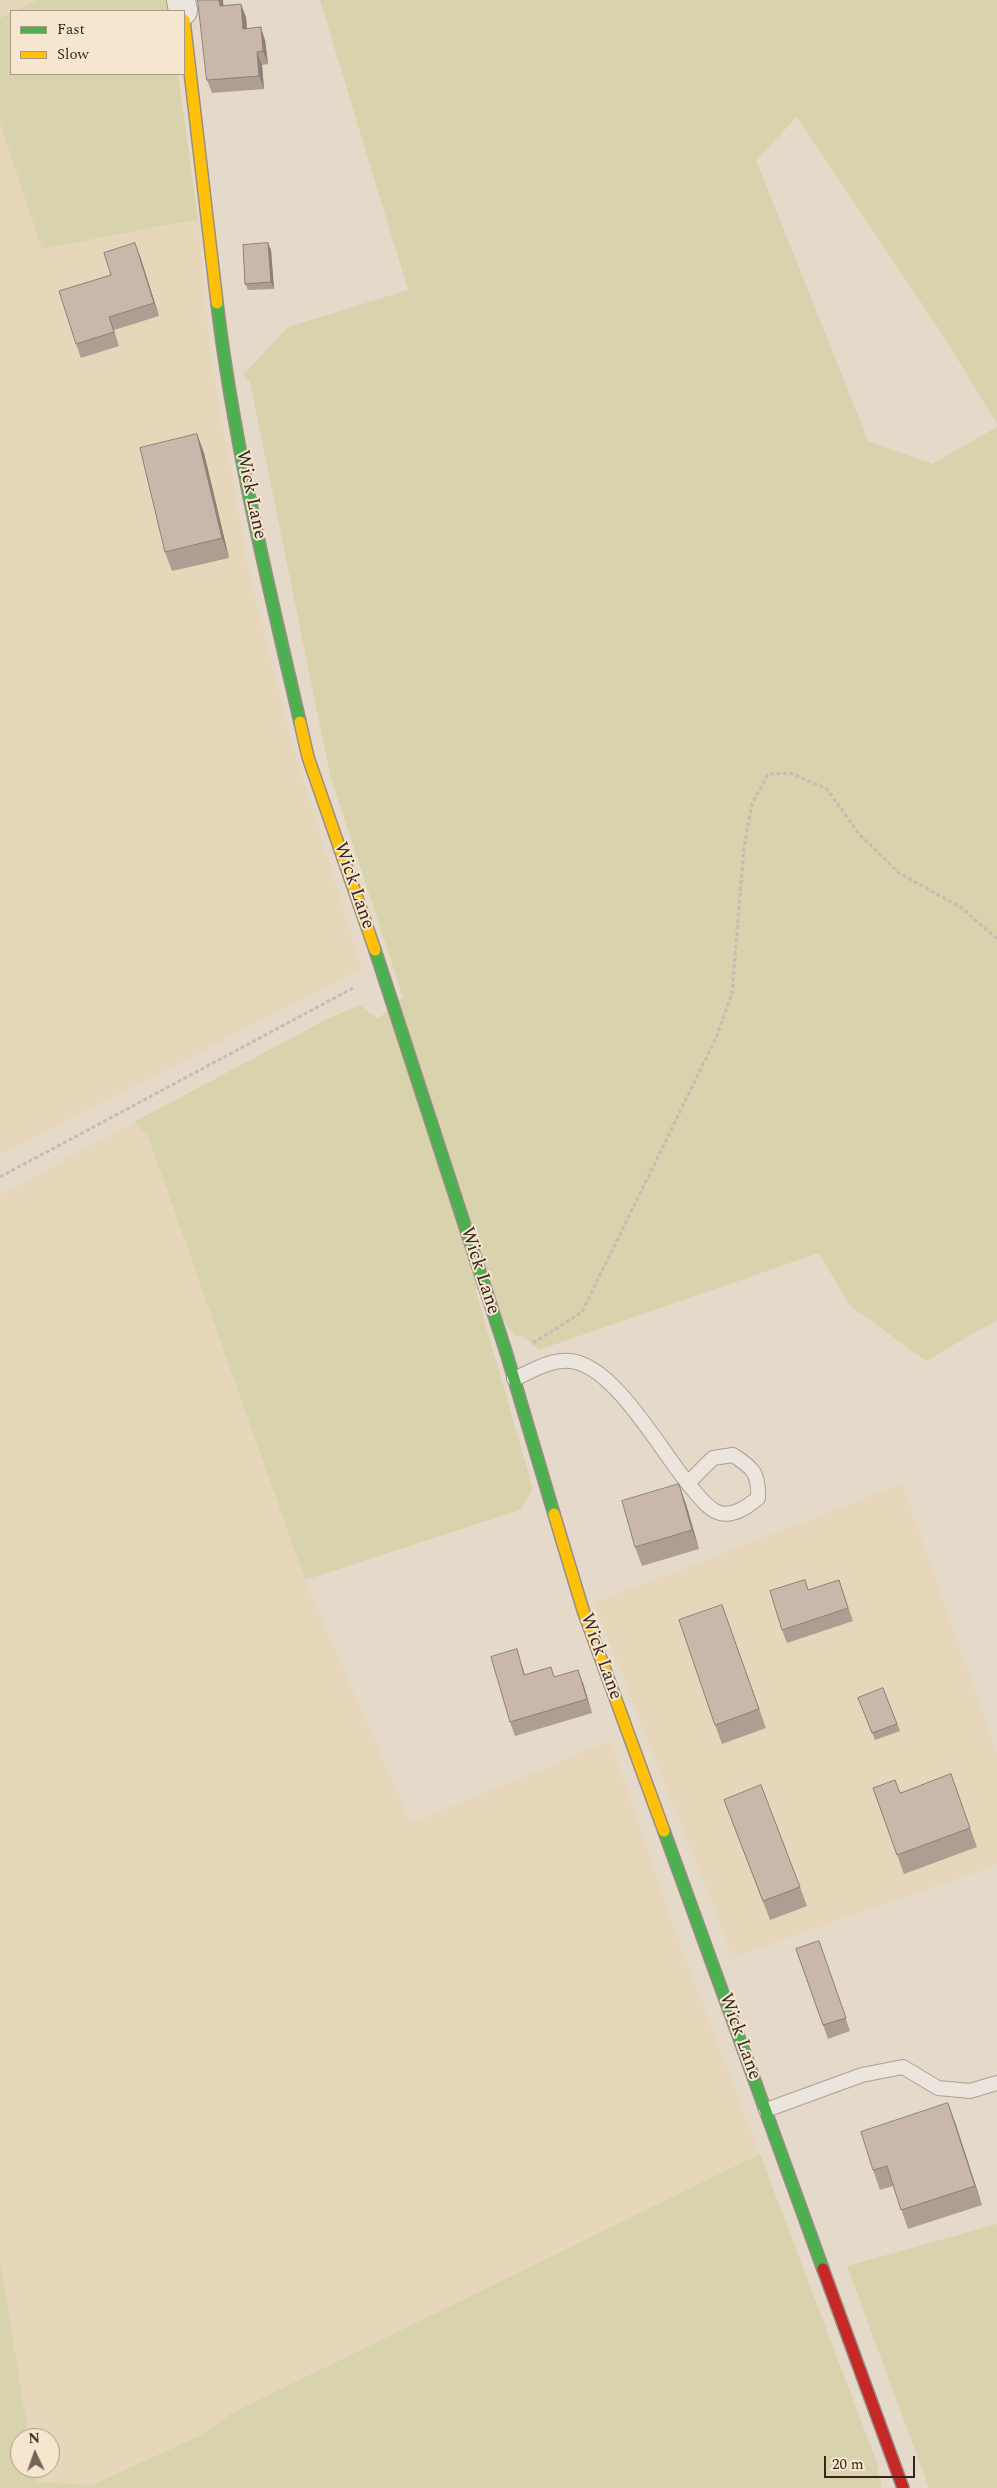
<!DOCTYPE html>
<html>
<head>
<meta charset="utf-8">
<style>
	body { margin:0 }
	#map { position:relative; width:997px; height:2488px; overflow:hidden; background:#e5daca; font-family:Spectral,serif }
	canvas { display:block }
	.legend { position:absolute; left:10px; top:10px; width:175px; height:65px; box-sizing:border-box; background:#f7e6cf; border:1px solid #ab9987; margin:0; padding:6px 9px; list-style:none; font-size:15px; color:#38261c }
	.legend li { display:flex; align-items:center; gap:10px; height:25px }
	.legend b { width:25px; border:1px solid #ab9987 }
	.north { position:absolute; left:10px; top:2428px; width:50px; height:50px; box-sizing:border-box; background:#f7e6cf; border:1px solid #ab9987; border-radius:50%; rotate:357deg; font-size:14px; font-weight:700; line-height:20px; text-align:center; color:#38261c }
	.north::after { content:''; display:block; margin:auto; width:18px; height:22px; background:#756559; clip-path:polygon(50% 0,100% 100%,50% 72%,0 100%) }
	.scale { position:absolute; left:824px; top:2456px; width:91px; height:22px; box-sizing:border-box; border:2px solid #38261c; border-top:0; padding-left:6px; font-size:15px; line-height:18px; white-space:nowrap; color:#38261c; -webkit-text-stroke:4px #f7e6cf; paint-order:stroke }
</style>
</head>
<body>
<div id="map">
<canvas width="997" height="2488"></canvas>
<ul class="legend">
<li><b style="height:6px;background:#4caf50"></b>Fast</li>
<li><b style="height:6px;background:#ffc107"></b>Slow</li>
</ul>
<div class="north">N</div>
<div class="scale">20 m</div>
</div>
<script>
const ctx = document.querySelector('canvas').getContext('2d');
ctx.lineJoin = 'round';
function paint(path, color) { ctx.fillStyle = color; ctx.fill(path, 'evenodd'); }
function trace(path, color, width, dash) { ctx.strokeStyle = color; ctx.lineWidth = width; ctx.lineCap = dash ? 'butt' : 'round'; ctx.setLineDash(dash || []); ctx.stroke(path); }
function write(font, color, halo, rows, align = 'center') {
  ctx.font = font + ' Spectral,serif'; ctx.lineWidth = 4; ctx.setLineDash([]); ctx.textBaseline = 'middle'; ctx.strokeStyle = halo; ctx.fillStyle = color; for (const [text, x, y, turn = 0] of rows) {
    ctx.save(); ctx.translate(x, y); ctx.rotate((+turn || 0) * Math.PI / 180); ctx.textAlign = isNaN(turn) ? turn : align; if (halo) ctx.strokeText(text, 0, 0); ctx.fillText(text, 0, 0); ctx.restore();
  }
}
const farmland = new Path2D(`
	M0 0H37L0 18Z
	M0 123 42 249 198 219 210 352 247 561 287 726 362 969 0 1155Z
	M134 1122 147 1134 305 1580 411 1823 610 1741 682 1950 760 2154 232 2413 199 2436 92 2485 36 2482 34 2468H50V2438H29L0 2261V1195Z
	M902 1484 997 1752V1865L733 1957 594 1603Z`);
const green = new Path2D(`
	M37 0H168L169 11H14Z
	M320 0H997V424L946 340 797 117 756 160 868 441 932 464 997 427V1320L926 1361 849 1305 819 1253 539 1350 522 1336 516 1337 475 1288 533 1489 520 1510 305 1580 147 1134 134 1122 331 1017 360 1005 378 1019 403 997 330 775 250 382 243 375 288 327 408 290Z
	M11 13V74H178L198 219 42 249 0 123V18Z
	M760 2154 877 2463 882 2488H0V2261L29 2438H20V2468H34L37 2482 92 2485 199 2436 232 2413Z
	M997 2224V2488H929L847 2266Z`);
const path = new Path2D(`
	M0 1177 355 987
	M533 1343 582 1312 716 1038 732 993 744 847 752 804 768 774 790 773 827 789 859 834 899 873 962 908 997 939`);
const lane = new Path2D(`
	M514 1379C532 1371 550 1359 571 1361 615 1366 662 1453 690 1486 697 1494 706 1507 717 1512 732 1518 747 1507 758 1498 759 1473 753 1468 733 1455L713 1458 688 1483
	M766 2110 862 2075 903 2067 938 2088 970 2091 997 2083`);
const street = new Path2D(`
	M181 0 183 11`);
const fast = new Path2D(`
	M217 303C234 445 268 584 300 722
	M375 950 506 1352 554 1514
	M664 1831 823 2269`);
const slow = new Path2D(`
	M184 20 217 303
	M300 722 308 757 375 950
	M554 1514 583 1610 664 1831`);
const jam = new Path2D(`
	M823 2269 903 2488`);
const wall = new Path2D(`
	M223 5 246 17 247 29 265 40 268 64 262 65 264 89 212 93 207 80Z
	M268 243 271 250 274 289 248 290 245 284Z
	M140 256 159 316 114 330 119 346 81 358 76 344Z
	M197 434 204 453 229 558 172 571 165 552Z
	M686 1504 699 1549 642 1566 635 1547Z
	M839 1580 853 1621 787 1643 782 1630Z
	M722 1605 766 1728 722 1744 715 1725Z
	M521 1663 525 1675 551 1667 554 1677 583 1683 592 1713 515 1736 510 1722Z
	M883 1688 900 1731 875 1740 858 1698Z
	M951 1774 977 1847 904 1874 873 1788 900 1793Z
	M731 1819 800 1887 807 1906 770 1920Z
	M819 1941 850 2031 828 2039 796 1949Z
	M955 2122 982 2205 908 2229 893 2186 880 2190 873 2170Z`);
const shadedWall = new Path2D(`
	M219 0H223L225 19 220 6Z
	M241 4 246 17 248 42 243 29Z
	M261 27 265 40 268 64 263 51Z
	M257 52 262 65 264 89 259 76Z
	M135 243 140 256 159 316 154 303Z
	M268 243 271 250 274 289 271 282Z
	M197 434 204 453 229 558 222 538Z
	M679 1484 686 1504 699 1549 692 1530Z
	M517 1649 521 1663 529 1688 524 1675Z
	M578 1670 583 1683 592 1713 587 1699Z
	M948 2103 955 2122 982 2205 975 2186Z`);
const building = new Path2D(`
	M198 0H219L220 6 241 4 243 29 261 27 263 51 257 52 259 76 207 80Z
	M135 243 154 303 109 317 114 332 76 344 59 291 111 275 104 253Z
	M268 243 271 282 245 284 243 245Z
	M197 434 222 538 165 552 140 448Z
	M679 1484 692 1530 635 1547 622 1501Z
	M805 1580 808 1590 839 1580 848 1608 782 1630 770 1591Z
	M722 1605 759 1709 715 1725 679 1620Z
	M517 1649 524 1675 551 1667 554 1677 578 1670 587 1699 510 1722 491 1657Z
	M883 1688 897 1724 872 1733 858 1698Z
	M951 1774 970 1828 897 1855 873 1788 895 1780 900 1793Z
	M761 1785 800 1887 763 1901 724 1800Z
	M819 1941 846 2018 823 2025 796 1949Z
	M948 2103 975 2186 901 2210 887 2166 873 2170 861 2132Z`);
const streetNames = [
	["Wick Lane",250,495,78],
	["Wick Lane",353,886,71],
	["Wick Lane",479,1271,72],
	["Wick Lane",600,1657,70],
	["Wick Lane",739,2037,70]
];
paint(farmland, '#e6d7ba');
paint(green, '#d8d3ac');
trace(lane, '#aa9f94', 16);
trace(street, '#aa9f94', 30);
trace(fast, '#998e84', 14);
trace(slow, '#998e84', 14);
trace(jam, '#998e84', 14);
trace(path, '#c5bcb3', 3, [4, 2.5]);
trace(lane, '#ece5dd', 14);
trace(street, '#ece5dd', 28);
trace(fast, '#4caf50', 11);
trace(slow, '#ffc107', 11);
trace(jam, '#c62828', 11);
paint(wall, '#ad9d93');
paint(shadedWall, '#8d8078');
paint(building, '#c9b7ab');
trace(building, '#8d8078', 1);
write('19px', '#38261c', '#f7e6cf', streetNames);
</script>
</body>
</html>
